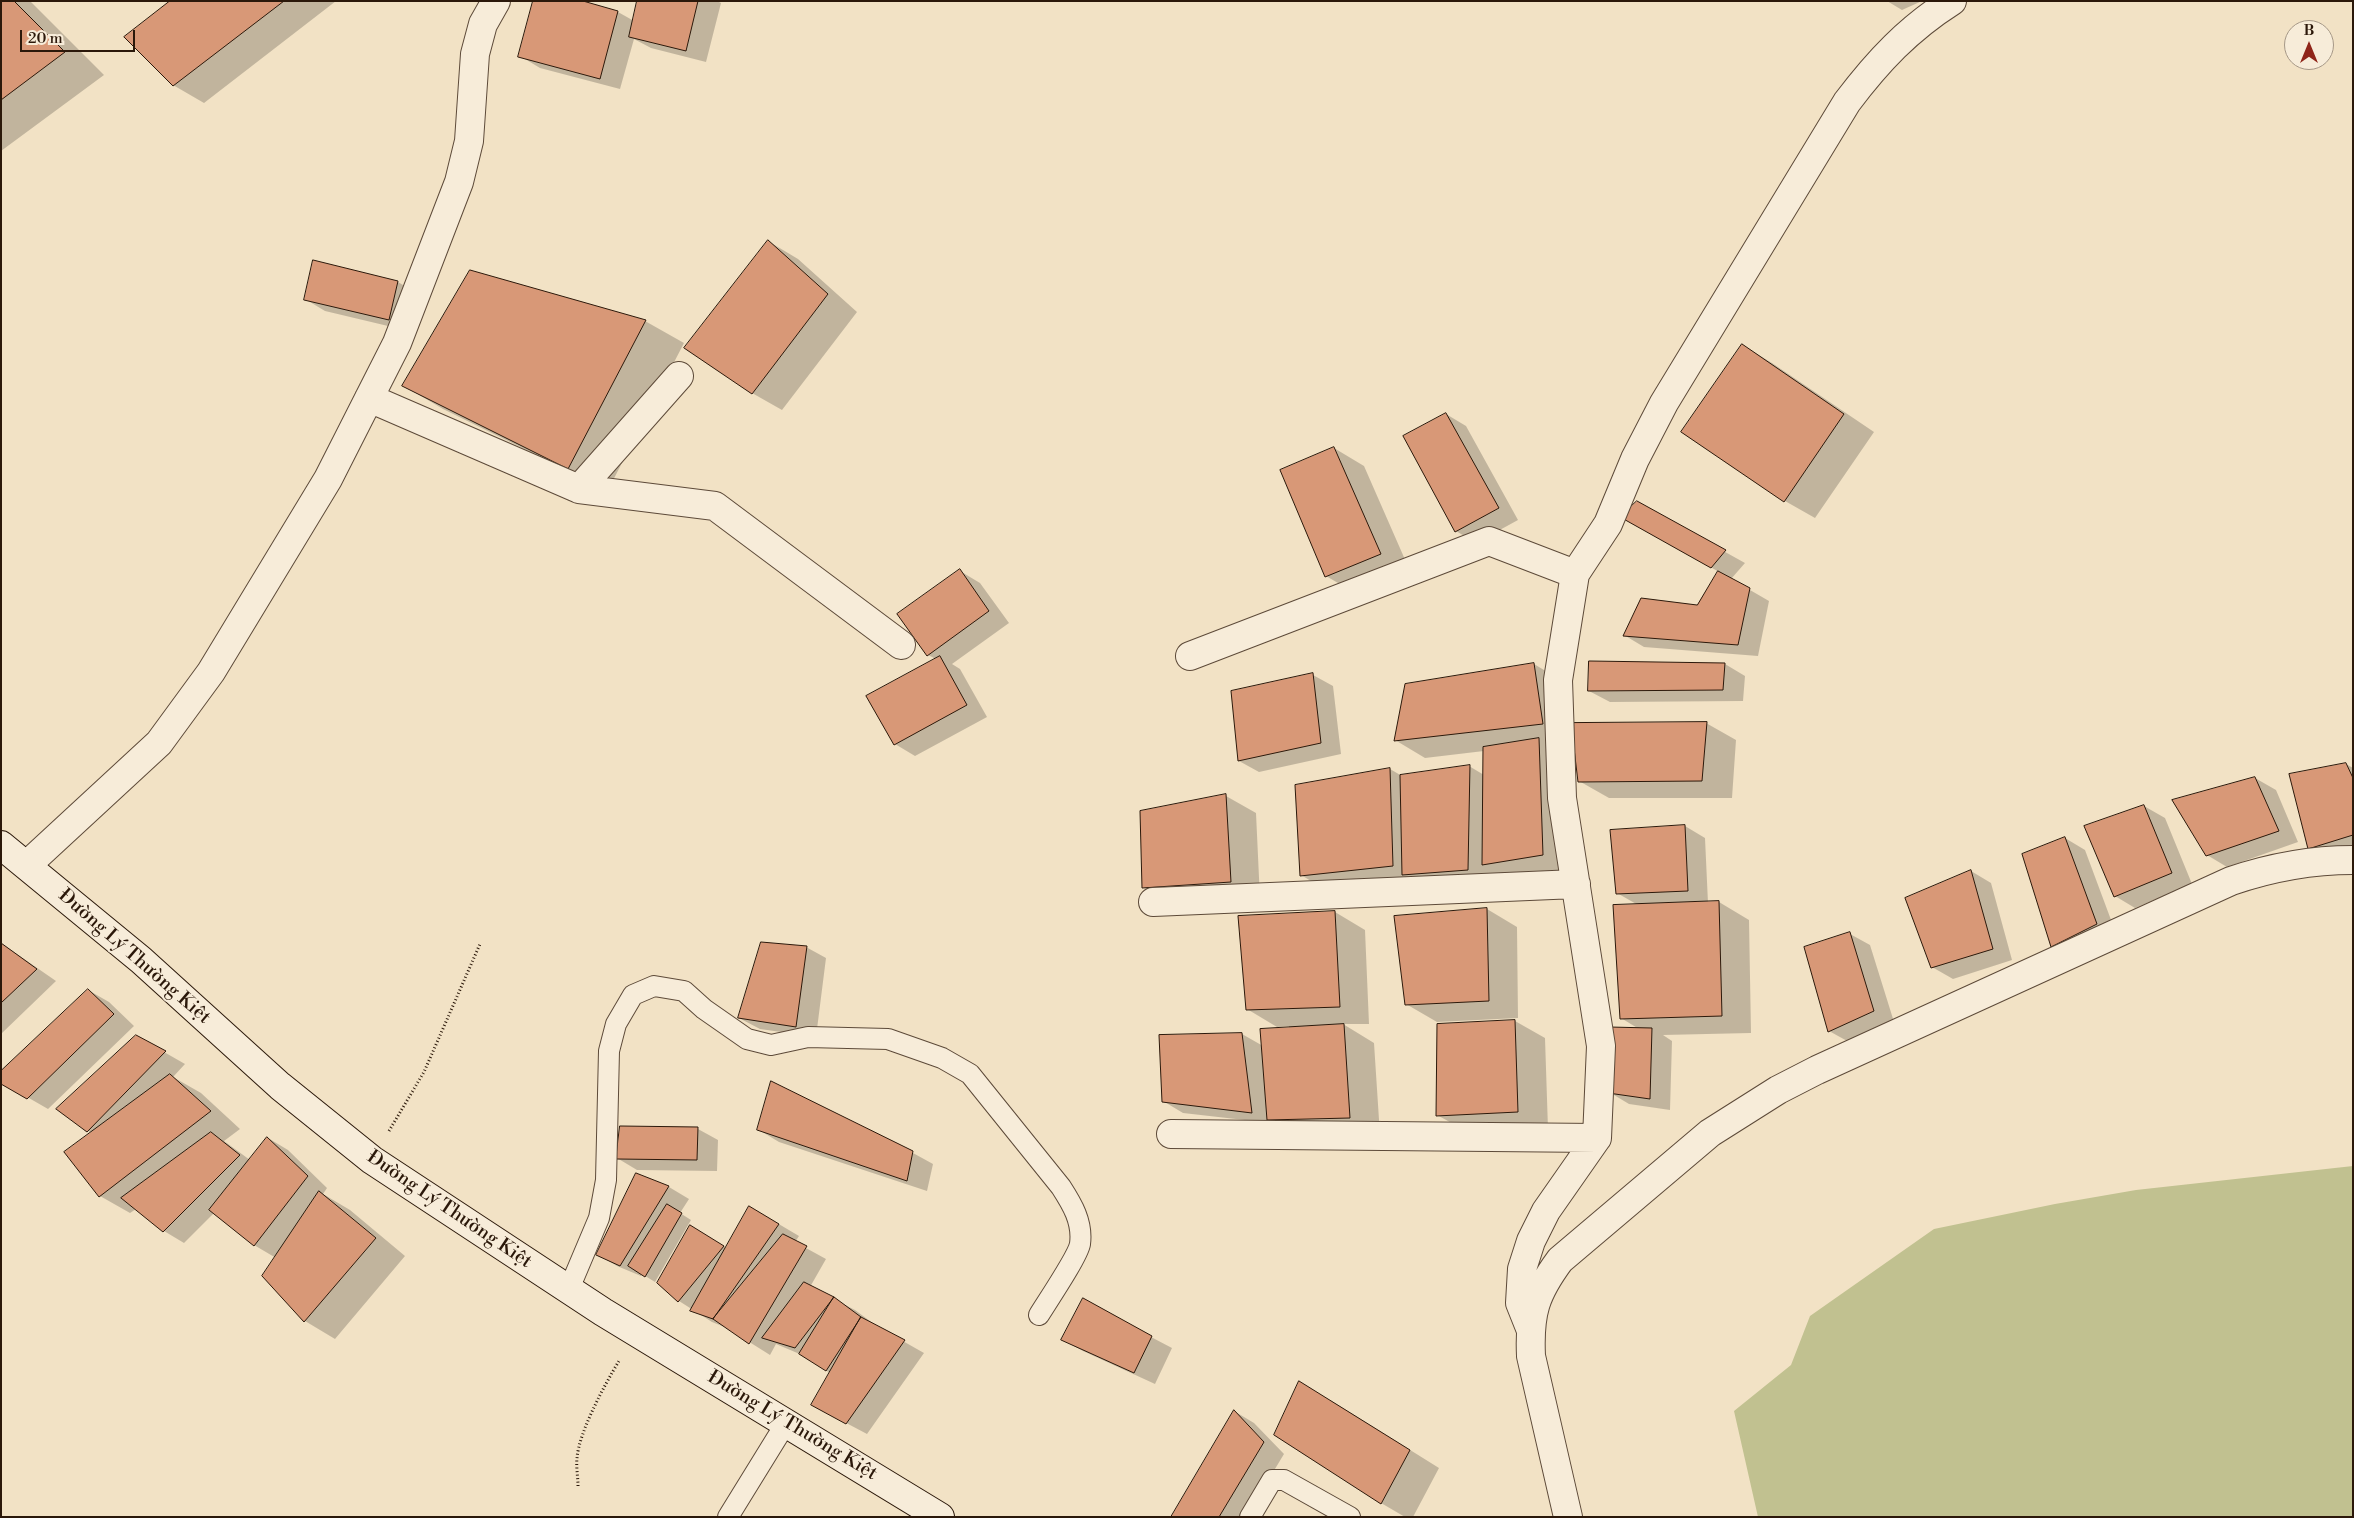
<!DOCTYPE html>
<html>
<head>
<meta charset="utf-8">
<style>
	body { margin:0 }
	#map { position:relative; width:2354px; height:1518px; overflow:hidden; background:#f2e2c5; font-family:"Libre Bodoni",serif }
	canvas { display:block }
	.frame { position:absolute; inset:0; border:2px solid #2b180a; pointer-events:none }
	.north { position:absolute; left:2284px; top:20px; width:50px; height:50px; box-sizing:border-box; background:#f7ecd9; border:1px solid #a59786; border-radius:50%; rotate:0deg; font-size:14px; font-weight:700; line-height:20px; text-align:center; color:#2b180a }
	.north::after { content:''; display:block; margin:auto; width:18px; height:22px; background:#8f2418; clip-path:polygon(50% 0,100% 100%,50% 72%,0 100%) }
	.scale { position:absolute; left:20px; top:30px; width:115px; height:22px; box-sizing:border-box; border:2px solid #2b180a; border-top:0; padding-left:6px; font-size:15px; line-height:18px; white-space:nowrap; color:#2b180a; -webkit-text-stroke:4px #f7ecd9; paint-order:stroke }
</style>
</head>
<body>
<div id="map">
<canvas width="2354" height="1518"></canvas>
<div class="frame"></div>
<div class="north">B</div>
<div class="scale">20 m</div>
</div>
<script>
const ctx = document.querySelector('canvas').getContext('2d');
ctx.lineJoin = 'round';
function paint(path, color) { ctx.fillStyle = color; ctx.fill(path, 'evenodd'); }
function trace(path, color, width, dash) { ctx.strokeStyle = color; ctx.lineWidth = width; ctx.lineCap = dash ? 'butt' : 'round'; ctx.setLineDash(dash || []); ctx.stroke(path); }
function write(font, color, halo, rows, align = 'center') {
  ctx.font = font + ' "Libre Bodoni",serif'; ctx.lineWidth = 4; ctx.setLineDash([]); ctx.textBaseline = 'middle'; ctx.strokeStyle = halo; ctx.fillStyle = color; for (const [text, x, y, turn = 0] of rows) {
    ctx.save(); ctx.translate(x, y); ctx.rotate((+turn || 0) * Math.PI / 180); ctx.textAlign = isNaN(turn) ? turn : align; if (halo) ctx.strokeText(text, 0, 0); ctx.fillText(text, 0, 0); ctx.restore();
  }
}
const green = new Path2D(`
	M2353 1166V1517H1758L1734 1411 1791 1365 1810 1316 1934 1229 2055 1204 2136 1190Z`);
const shadow = new Path2D(`
	M1 1H30L104 75 1 151Z
	M172 1H336L204 103 173 85Z
	M578 1 618 12 634 21 639 1H717L721 3 706 62 651 48 634 39 620 89 540 68 520 56Z
	M1887 1H1922L1902 10Z
	M768 241 798 259 857 312 782 410 752 393Z
	M314 262 398 282 418 294 409 331 325 311 305 299Z
	M645 321 684 343 608 490 443 409 404 386Z
	M1742 345 1772 363 1874 432 1815 518 1785 501Z
	M1446 414 1466 426 1518 520 1476 543 1456 531Z
	M1334 448 1364 466 1410 571 1357 594 1326 576Z
	M1637 503 1745 563 1731 579 1769 601 1758 656 1644 647 1624 635 1698 606 1719 572 1622 516Z
	M960 571 980 583 1009 623 952 664 960 669 987 717 915 756 895 744 868 696 936 659 928 655Z
	M1534 664 1564 682 1570 724 1706 723 1736 740 1732 798H1609L1579 781 1574 740 1545 744 1569 757 1573 872 1513 881 1498 873V886L1331 893 1301 875 1296 786 1390 769 1402 776 1469 766 1484 775V751L1425 758 1395 740 1406 685Z
	M1725 664 1745 676 1743 701 1610 702 1589 691Z
	M1313 675 1333 686 1341 754 1259 772 1239 761Z
	M2346 764 2353 768V853L2329 860 2309 848Z
	M2255 778 2276 790 2298 842 2227 867 2207 855Z
	M1226 796 1256 813 1260 899 1173 904 1143 887Z
	M2144 806 2165 818 2192 884 2135 908 2115 896Z
	M1685 826 1705 838 1708 903 1719 902 1749 920 1751 1033 1663 1035 1672 1041 1670 1110 1629 1104 1609 1092 1639 1029 1621 1018 1638 905 1617 893Z
	M2065 838 2085 850 2117 936 2072 958 2052 947 2023 855Z
	M1971 871 1991 883 2012 960 1953 979 1932 967Z
	M1487 909 1517 927 1518 1018 1437 1022 1406 1004Z
	M1335 912 1365 930 1369 1024H1343L1374 1043 1380 1135 1298 1136 1271 1120V1123L1183 1113 1163 1101 1242 1034 1263 1046 1289 1029V1026L1277 1027 1247 1009Z
	M1850 934 1870 945 1894 1022 1849 1042 1829 1031Z
	M1 943 56 981 1 1034Z
	M806 947 826 958 816 1037 760 1029 739 1018Z
	M88 990 109 1002 134 1026 48 1109 1 1082Z
	M1515 1021 1545 1038 1548 1129 1468 1132 1437 1115Z
	M136 1036 185 1064 173 1077 201 1093 240 1129 224 1141 250 1160 268 1138 288 1150 327 1188 323 1194 350 1210 405 1256 335 1339 305 1321 276 1258 254 1245 214 1213 184 1243 164 1231 136 1209 130 1213 100 1196 92 1133 88 1131Z
	M698 1129 718 1140 717 1171 637 1170 617 1158Z
	M759 1130 913 1153 933 1164 927 1191 779 1142Z
	M636 1175 669 1187 689 1199 680 1213 691 1220 655 1282 642 1274 641 1276 617 1266 597 1254Z
	M750 1207 799 1236 795 1242 826 1259 810 1287 855 1310 878 1327 924 1353 867 1434 833 1416 830 1373 802 1355 776 1344 770 1355 727 1328 712 1322 679 1301 710 1238 727 1248Z
	M1151 1337 1172 1348 1155 1384 1083 1351 1063 1340Z
	M1330 1400 1439 1468 1413 1517H1405L1381 1503Z
	M1234 1411 1254 1423 1284 1454 1246 1517H1173Z`);
const building = new Path2D(`
	M1 1H14L65 52 1 100Z
	M170 1H284L173 86 124 37Z
	M533 1H583L618 11 600 79 518 57Z
	M637 1H698L686 51 629 37Z
	M768 240 828 294 752 394 684 348Z
	M313 260 398 281 389 320 304 300Z
	M470 270 646 320 568 469 402 386Z
	M1742 344 1844 414 1784 502 1681 432Z
	M1446 413 1499 508 1455 532 1403 436Z
	M1334 447 1381 554 1325 577 1280 470Z
	M1637 501 1726 550 1711 568 1620 517Z
	M960 569 989 611 927 656 897 614Z
	M1718 571 1750 588 1738 645 1623 636 1641 598 1697 605Z
	M940 656 967 705 894 745 866 696Z
	M1589 661 1725 663 1723 690 1588 691Z
	M1534 663 1543 724 1394 741 1405 684Z
	M1313 673 1321 743 1238 761 1231 691Z
	M1707 722 1702 781 1578 782 1571 723Z
	M1539 738 1543 855 1482 865 1483 747Z
	M2346 763 2353 778V835L2308 849 2289 774Z
	M1470 765 1468 870 1402 875 1400 775Z
	M1390 768 1393 866 1300 876 1295 785Z
	M2255 777 2279 831 2206 856 2172 800Z
	M1226 794 1231 882 1142 888 1140 811Z
	M2144 805 2172 873 2114 897 2084 826Z
	M1685 825 1688 891 1616 894 1610 830Z
	M2065 837 2097 924 2051 947 2022 854Z
	M1971 870 1993 949 1931 968 1905 898Z
	M1719 901 1722 1016 1620 1019 1613 905Z
	M1487 908 1489 1001 1405 1005 1394 916Z
	M1335 911 1340 1007 1246 1010 1238 916Z
	M1850 932 1874 1011 1828 1032 1804 947Z
	M761 942 807 946 796 1027 738 1018Z
	M1 943 37 969 1 1003Z
	M88 989 114 1014 27 1099 1 1084V1071Z
	M1515 1020 1518 1112 1436 1116 1437 1024Z
	M1344 1024 1350 1118 1267 1120 1260 1029Z
	M1609 1027 1652 1028 1650 1099 1608 1093Z
	M1242 1033 1252 1113 1162 1102 1159 1035Z
	M136 1035 166 1051 87 1132 56 1109Z
	M170 1074 211 1111 99 1197 64 1152Z
	M771 1081 913 1151 907 1181 757 1130Z
	M620 1126 698 1127 697 1160 616 1159Z
	M211 1132 240 1155 163 1232 121 1198Z
	M267 1137 308 1176 254 1246 209 1210Z
	M636 1173 669 1186 620 1266 596 1255Z
	M319 1191 376 1238 304 1322 262 1276Z
	M667 1204 682 1213 645 1277 628 1266Z
	M749 1206 779 1224 713 1319 690 1311Z
	M690 1225 724 1246 678 1302 657 1283Z
	M783 1234 807 1246 749 1344 713 1319Z
	M804 1282 834 1297 795 1348 762 1338Z
	M834 1297 861 1317 826 1371 799 1354Z
	M1083 1298 1152 1336 1134 1373 1061 1340Z
	M861 1317 905 1340 846 1424 811 1405Z
	M1299 1381 1410 1450 1381 1504 1274 1435Z
	M1234 1410 1264 1442 1219 1517H1171Z`);
const path = new Path2D(`
	M389 1131 424 1072 480 944
	M578 1486C578 1477 576 1467 577 1458 579 1432 605 1384 619 1361`);
const lane = new Path2D(`
	M569 1289 599 1218 606 1180 609 1051 616 1024 633 995 654 986 684 991 704 1009 747 1039 771 1045 808 1037 888 1039 942 1058 970 1074 1061 1187C1072 1204 1083 1222 1080 1244 1078 1256 1047 1302 1039 1315
	M728 1517 786 1423
	M1250 1517 1272 1480H1284L1350 1517`);
const street = new Path2D(`
	M369 398 579 489 715 506 901 645
	M579 489 679 376
	M1190 656 1489 541 1575 574
	M27 865 159 743 211 672 328 479 397 343 459 182 469 141 475 54 483 24 496 1
	M1153 902 1576 884
	M1171 1134 1597 1138
	M1530 1328 1520 1303 1522 1269 1531 1241 1546 1211 1597 1138 1601 1046 1562 798 1558 680 1575 574 1608 524 1635 459 1664 403 1847 102C1878 61 1908 29 1952 1
	M1568 1517 1531 1356C1529 1313 1535 1294 1560 1260L1710 1133 1778 1090 1817 1070 2231 881C2272 867 2310 860 2353 860`);
const secondary = new Path2D(`
	M1 845 141 960 280 1086 372 1160 603 1312 940 1517`);
const streetNames = [
	["Đường Lý Thường Kiệt",134,957,41],
	["Đường Lý Thường Kiệt",449,1210,34],
	["Đường Lý Thường Kiệt",792,1426,31]
];
paint(green, '#c1c190');
paint(shadow, '#0003');
paint(building, '#d89877');
trace(building, '#2b180a', 1);
trace(lane, '#5d4a39', 22);
trace(street, '#5d4a39', 30);
trace(secondary, '#2b180a', 30);
trace(path, '#2b180a', 3, [1, 2.5]);
trace(lane, '#f7ecd9', 20);
trace(street, '#f7ecd9', 28);
trace(secondary, '#f7ecd9', 28);
write('19px', '#2b180a', '#f7ecd9', streetNames);
</script>
</body>
</html>
